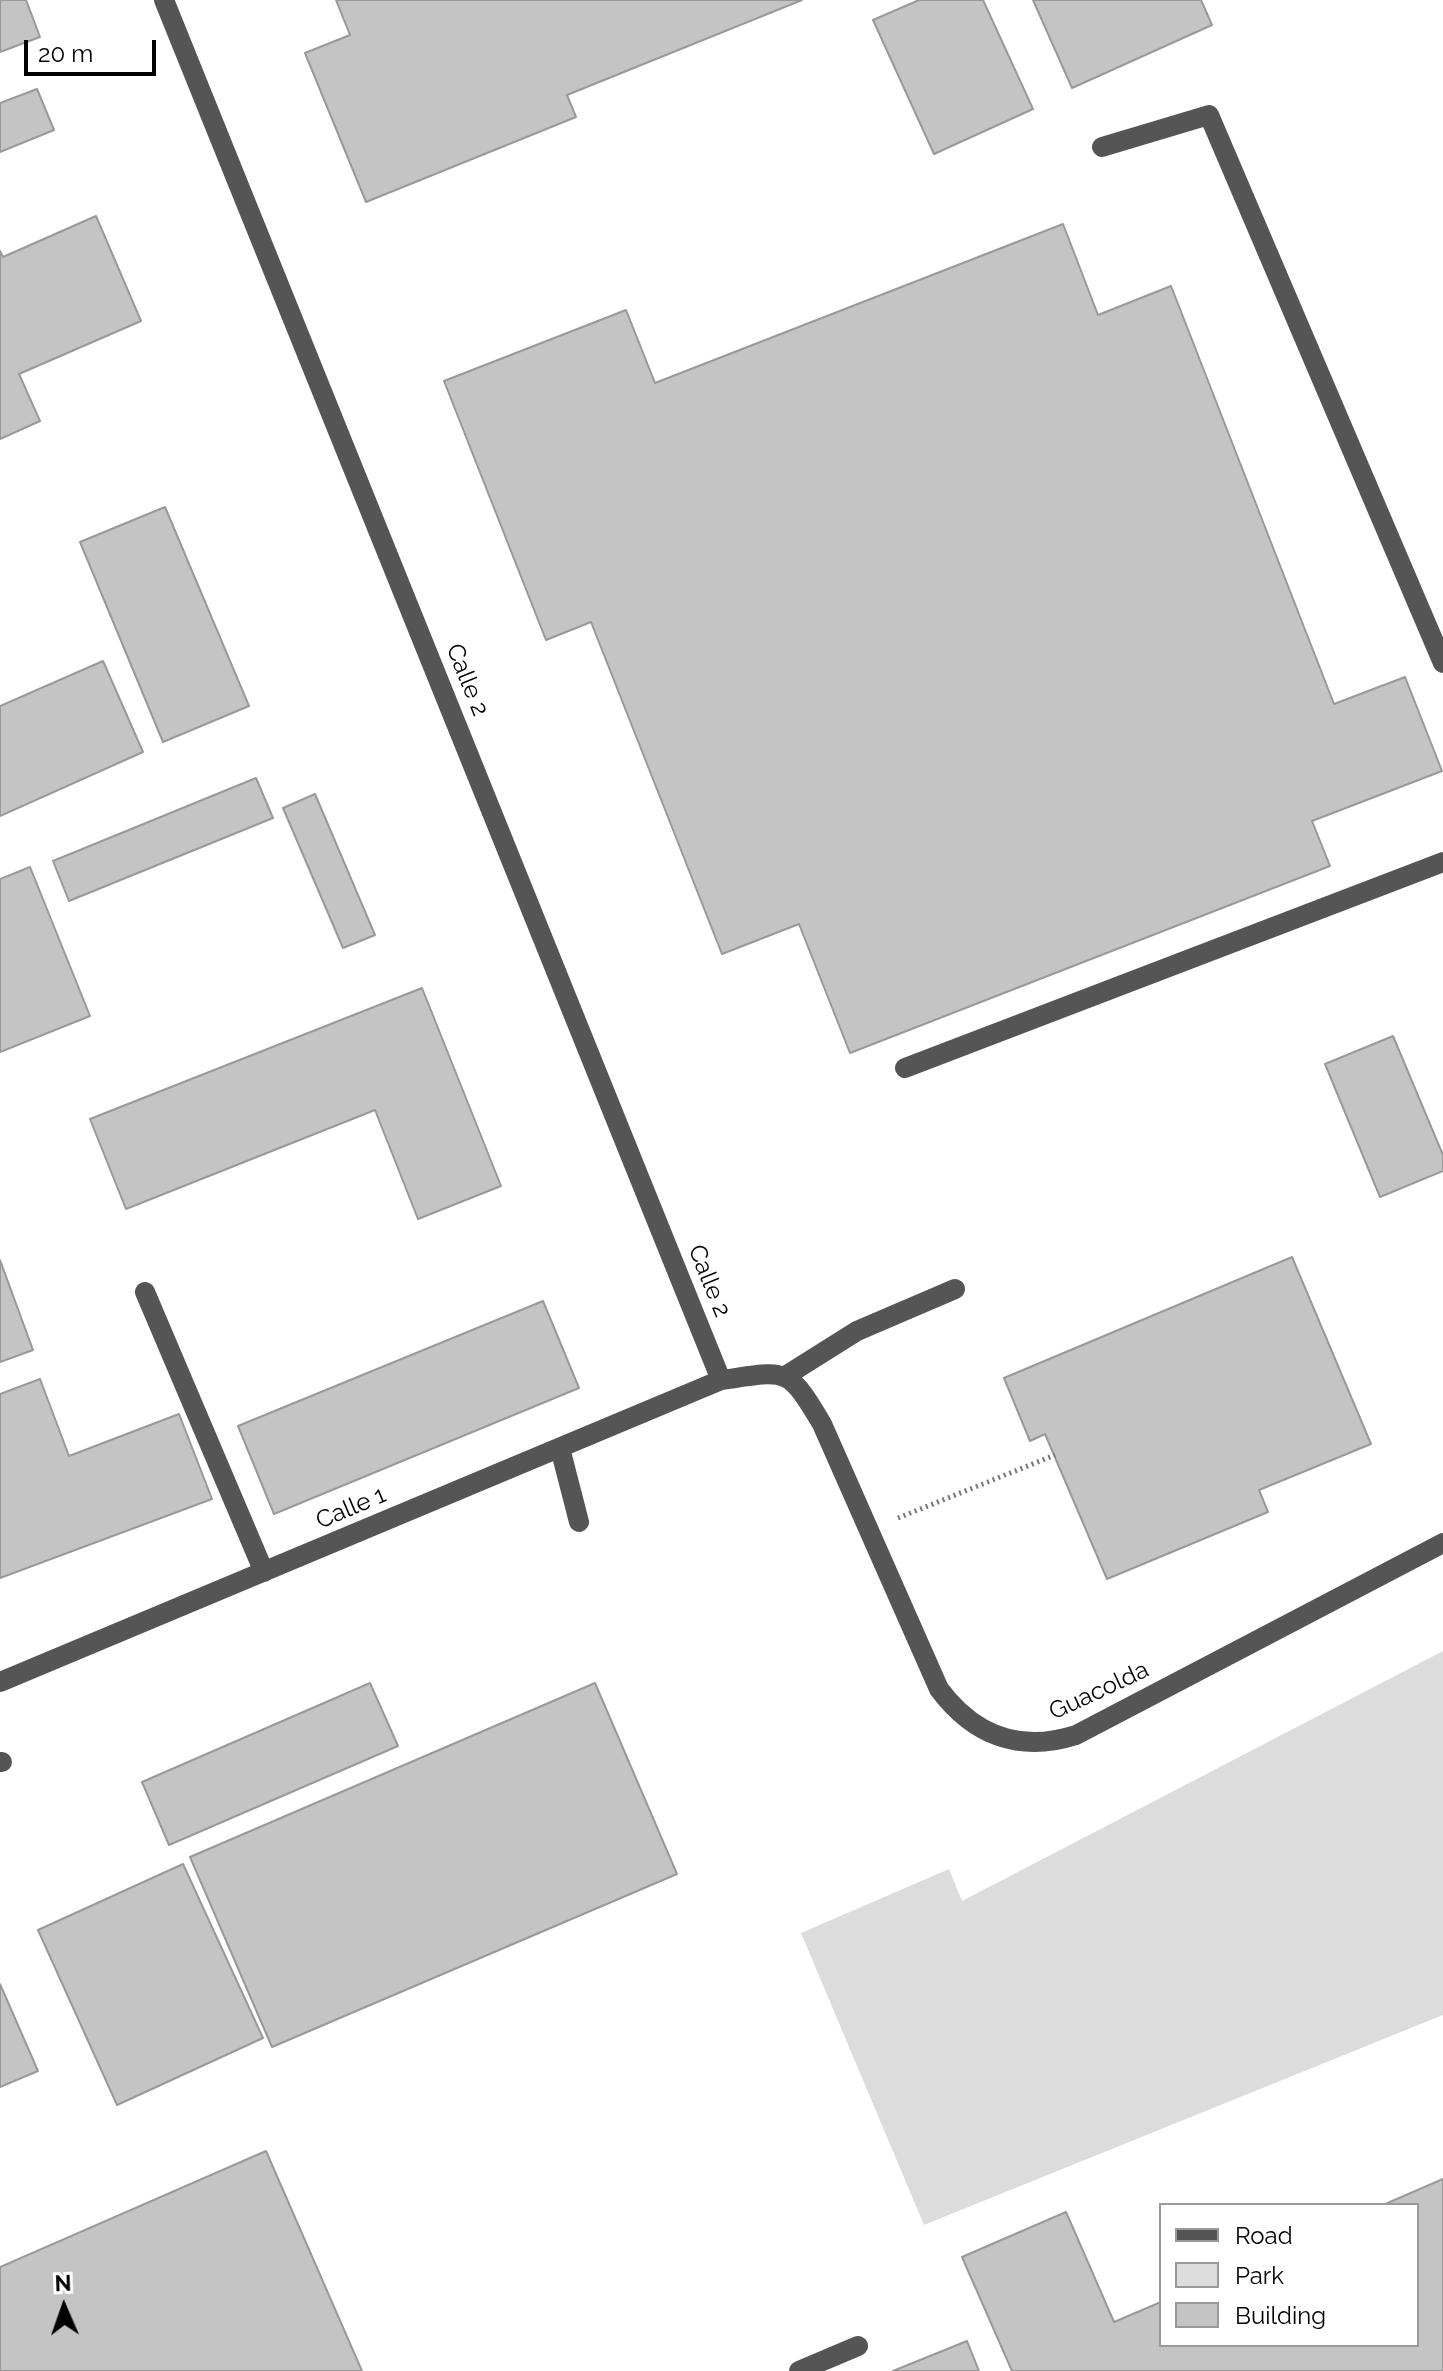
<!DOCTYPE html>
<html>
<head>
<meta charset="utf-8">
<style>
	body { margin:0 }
	#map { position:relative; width:1443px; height:2371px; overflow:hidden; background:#fff; font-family:Raleway,sans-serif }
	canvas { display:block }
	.legend { position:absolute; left:1159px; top:2203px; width:260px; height:144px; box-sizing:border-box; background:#fff; border:2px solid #999; margin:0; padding:10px 14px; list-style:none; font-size:24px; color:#000 }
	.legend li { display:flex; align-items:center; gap:16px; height:40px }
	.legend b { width:40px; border:2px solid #999 }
	.north { position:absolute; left:24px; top:2267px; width:80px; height:80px; -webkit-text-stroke:6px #fff; paint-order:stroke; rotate:358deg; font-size:22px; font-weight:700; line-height:32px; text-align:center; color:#000 }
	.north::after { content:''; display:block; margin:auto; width:28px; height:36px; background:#000; clip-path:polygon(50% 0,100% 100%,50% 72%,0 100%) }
	.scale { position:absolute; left:24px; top:40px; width:132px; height:36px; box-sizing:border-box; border:4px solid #000; border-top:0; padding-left:10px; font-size:24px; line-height:28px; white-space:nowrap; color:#000; -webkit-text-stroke:6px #fff; paint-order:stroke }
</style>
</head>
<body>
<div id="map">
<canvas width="1443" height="2371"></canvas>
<ul class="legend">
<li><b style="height:10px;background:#555"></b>Road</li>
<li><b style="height:22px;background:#dcdcdc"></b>Park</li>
<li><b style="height:22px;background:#c4c4c4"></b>Building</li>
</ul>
<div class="north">N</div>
<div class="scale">20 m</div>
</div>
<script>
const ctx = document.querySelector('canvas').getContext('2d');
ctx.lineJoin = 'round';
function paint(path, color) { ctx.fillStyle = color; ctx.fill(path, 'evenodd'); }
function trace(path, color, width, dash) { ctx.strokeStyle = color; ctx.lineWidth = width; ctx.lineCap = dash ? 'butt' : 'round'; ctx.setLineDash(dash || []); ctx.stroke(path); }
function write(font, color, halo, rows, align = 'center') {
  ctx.font = font + ' Raleway,sans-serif'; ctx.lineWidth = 6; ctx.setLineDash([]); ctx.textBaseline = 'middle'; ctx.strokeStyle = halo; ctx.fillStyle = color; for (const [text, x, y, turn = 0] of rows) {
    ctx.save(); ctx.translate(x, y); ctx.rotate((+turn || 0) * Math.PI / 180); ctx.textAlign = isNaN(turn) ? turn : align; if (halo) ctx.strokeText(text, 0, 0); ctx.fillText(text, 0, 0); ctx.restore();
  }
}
const green = new Path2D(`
	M1443 1651V2015L924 2225 801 1933 949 1869 962 1901Z`);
const building = new Path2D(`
	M0 0H26L40 37 0 52Z
	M336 0H802L567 95 576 117 366 202 305 53 350 35Z
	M919 0H983L1033 109 934 154 873 20Z
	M1033 0H1201L1212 25 1072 88Z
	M37 89 54 130 0 152V103Z
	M96 216 141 321 19 374 40 421 0 439V251L3 257Z
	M1063 224 1098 315 1171 286 1334 704 1405 677 1442 771 1312 821 1330 866 850 1053 799 924 722 954 591 622 546 640 444 381 626 310 655 383Z
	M165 507 249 706 163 742 80 542Z
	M103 661 143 752 0 816V706Z
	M256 778 273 818 69 901 53 861Z
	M315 794 375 935 343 948 283 808Z
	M30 867 90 1016 0 1052V879Z
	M422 988 501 1186 418 1219 375 1110 126 1209 90 1119Z
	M1393 1036 1443 1155V1171L1380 1197 1325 1064Z
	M1292 1257 1371 1444 1259 1490 1268 1512 1107 1579 1045 1434 1030 1441 1004 1378Z
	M0 1260 33 1350 0 1362Z
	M543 1301 579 1388 274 1514 238 1426Z
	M40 1379 69 1456 179 1414 212 1499 0 1578V1394Z
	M370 1683 398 1746 169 1845 142 1782Z
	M595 1683 677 1874 272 2047 190 1857Z
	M183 1864 263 2038 117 2105 38 1930Z
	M0 1984 38 2071 0 2087Z
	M266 2151 362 2371H0V2267Z
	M1443 2179V2371H1012L962 2257 1066 2212 1114 2322 1161 2302V2345H1417V2205H1383Z
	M967 2341 979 2371H893Z`);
const path = new Path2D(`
	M898 1518 1055 1455`);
const minor = new Path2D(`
	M164 0 721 1380
	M1102 147 1209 115 1443 663
	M905 1068 1443 862
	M145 1292 264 1572
	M787 1375 857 1331 955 1289
	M560 1448 579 1522
	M0 1682 721 1380C787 1371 787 1365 822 1424L939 1689C974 1736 1020 1753 1076 1735L1443 1543
	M0 1762H2
	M799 2371 858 2346`);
const streetNames = [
	["Calle 2",467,680,68],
	["Calle 2",709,1281,68],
	["Calle 1",351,1508,-23],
	["Guacolda",1099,1691,-25]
];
paint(green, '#dcdcdc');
paint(building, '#c4c4c4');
trace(building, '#999', 2);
trace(path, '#777', 5, [2, 4]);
trace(minor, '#555', 20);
write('24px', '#000', '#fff', streetNames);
</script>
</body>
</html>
